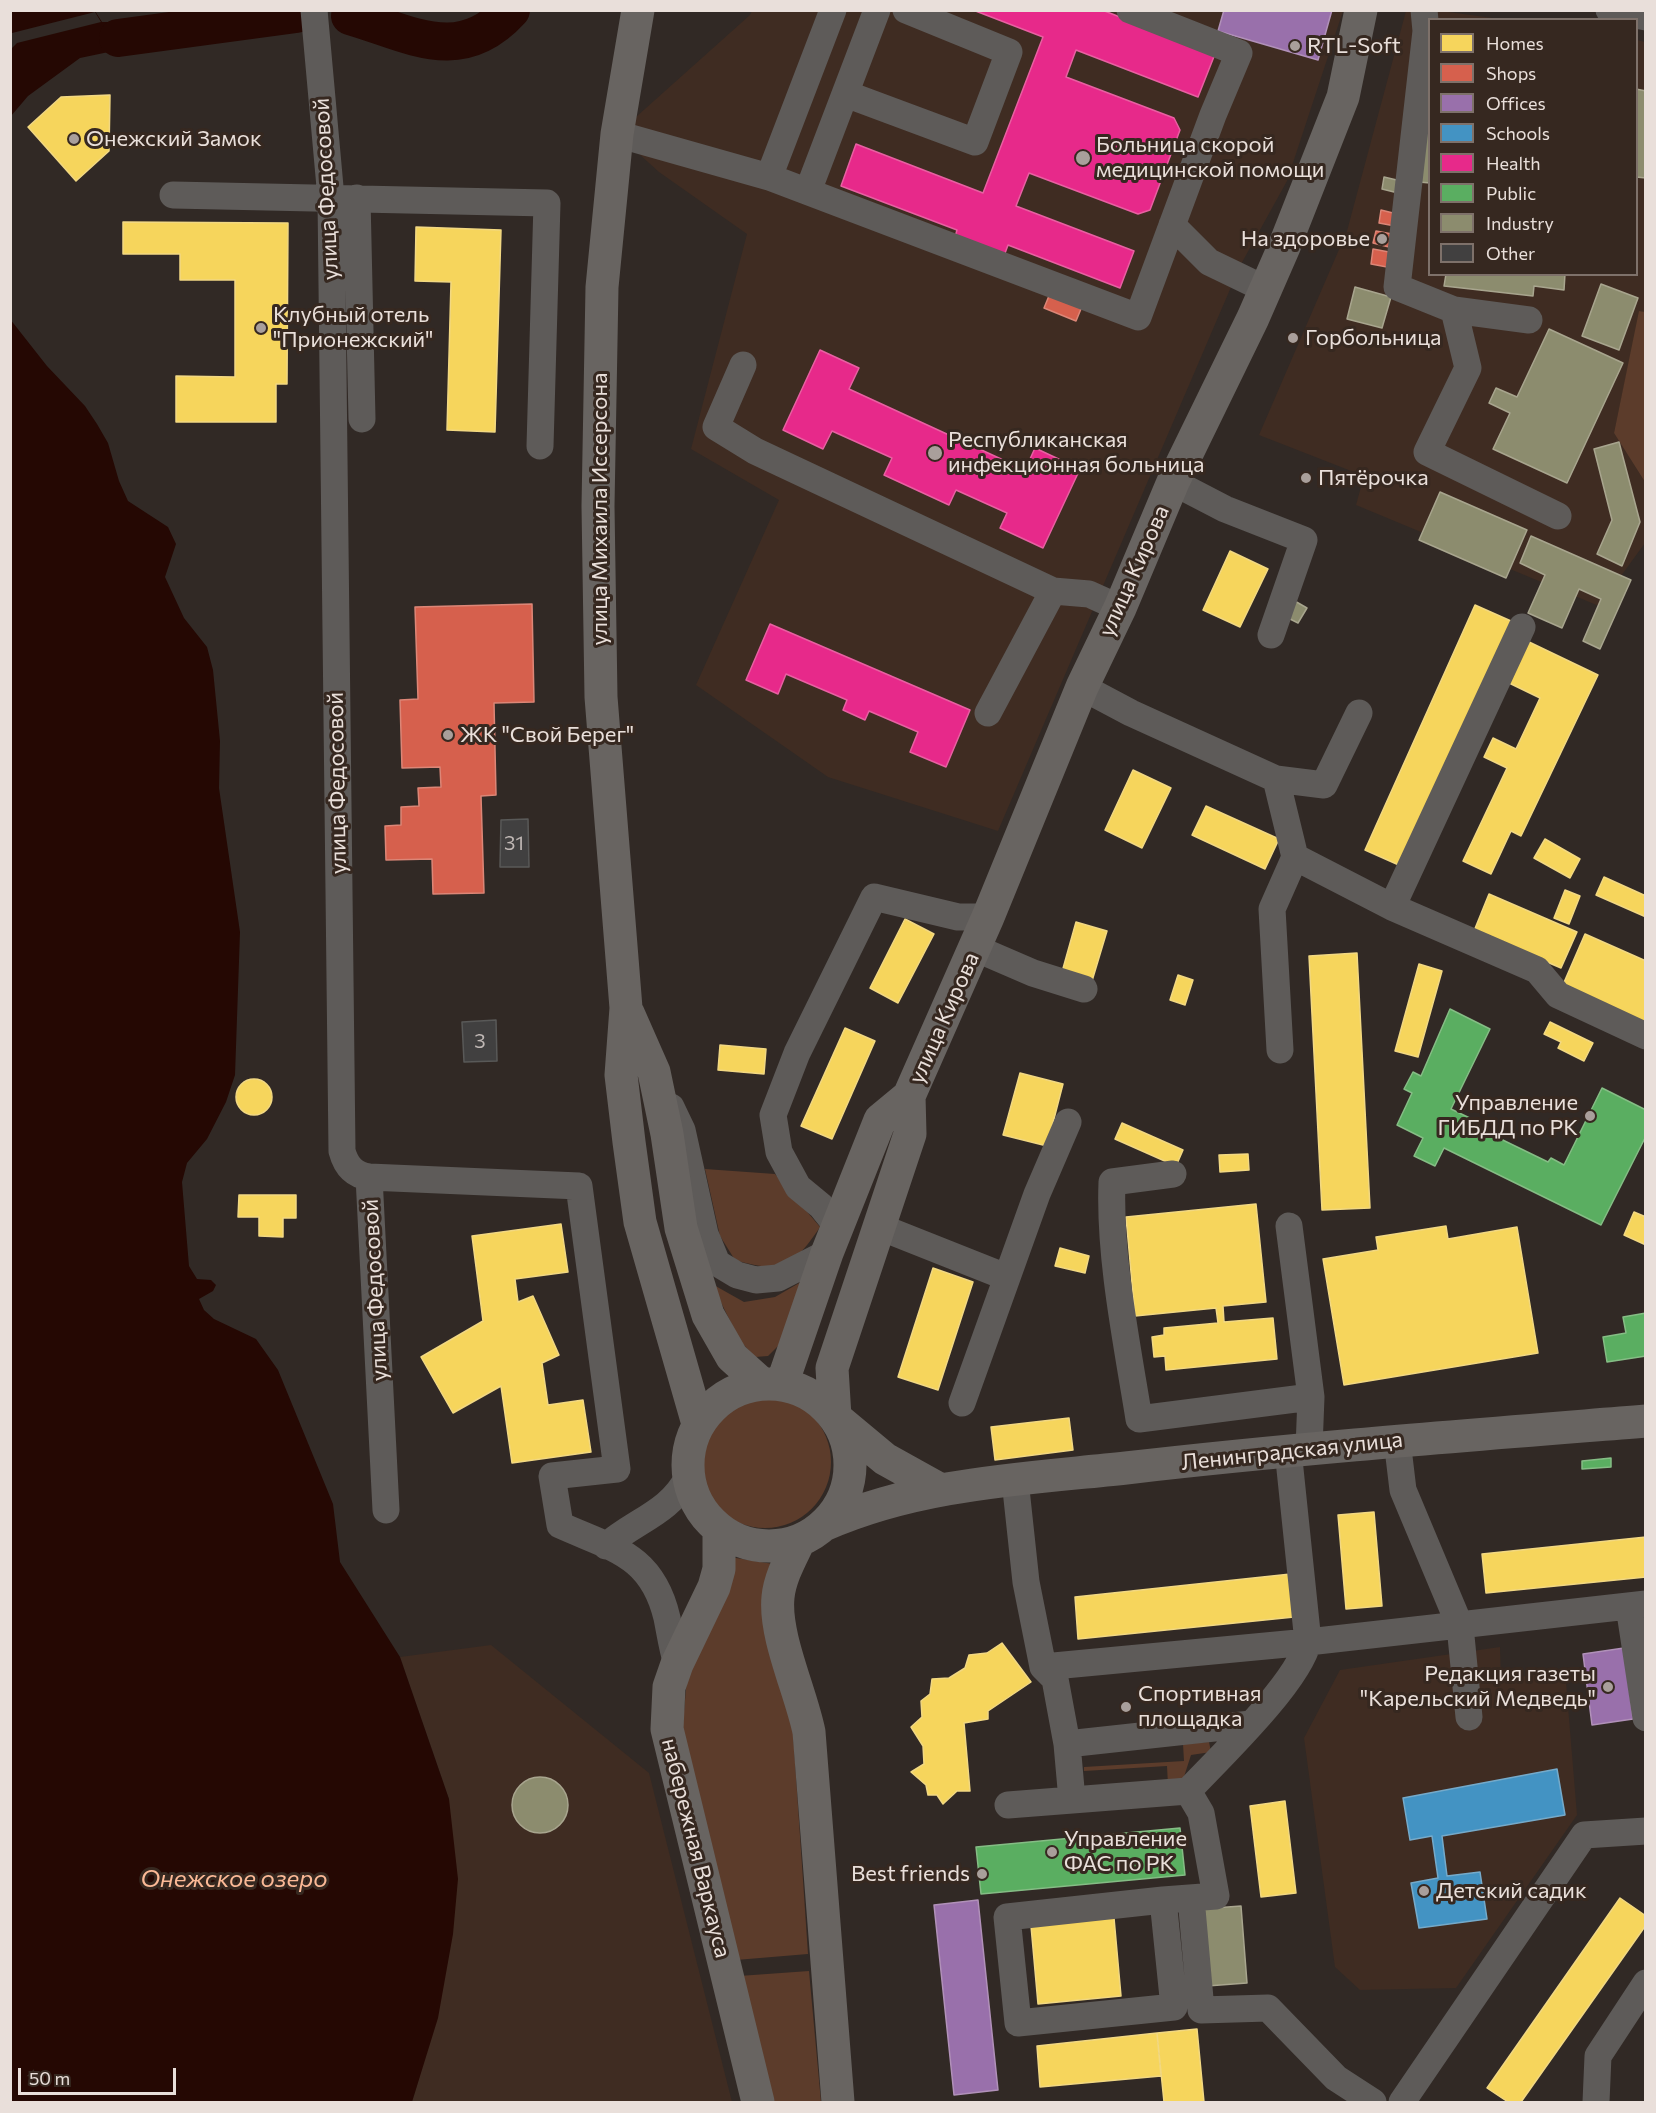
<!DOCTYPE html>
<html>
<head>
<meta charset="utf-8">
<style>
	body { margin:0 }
	#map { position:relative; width:1656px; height:2113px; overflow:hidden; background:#312925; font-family:Commissioner,sans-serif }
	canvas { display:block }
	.frame { position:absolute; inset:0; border:12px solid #e9dfda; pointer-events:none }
	.legend { position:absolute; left:1428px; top:18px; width:210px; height:258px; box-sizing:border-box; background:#362820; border:2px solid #7e716a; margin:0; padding:8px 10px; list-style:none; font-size:18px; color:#e9dfda }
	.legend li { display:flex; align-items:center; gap:12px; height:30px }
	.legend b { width:30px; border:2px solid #7e716a }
	.scale { position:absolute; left:18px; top:2068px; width:158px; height:27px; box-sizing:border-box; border:3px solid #e9dfda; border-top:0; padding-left:8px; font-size:18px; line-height:21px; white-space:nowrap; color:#e9dfda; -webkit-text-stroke:4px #362820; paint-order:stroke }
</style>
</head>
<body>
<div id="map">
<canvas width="1656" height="2113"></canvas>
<div class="frame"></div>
<ul class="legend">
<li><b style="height:16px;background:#f6d55c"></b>Homes</li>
<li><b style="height:16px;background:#d6604d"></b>Shops</li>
<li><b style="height:16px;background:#9970ab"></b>Offices</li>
<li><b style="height:16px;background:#4393c3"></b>Schools</li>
<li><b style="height:16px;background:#e7298a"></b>Health</li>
<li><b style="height:16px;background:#5aae61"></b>Public</li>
<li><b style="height:16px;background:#8c8c6e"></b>Industry</li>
<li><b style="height:16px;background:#414040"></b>Other</li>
</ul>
<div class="scale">50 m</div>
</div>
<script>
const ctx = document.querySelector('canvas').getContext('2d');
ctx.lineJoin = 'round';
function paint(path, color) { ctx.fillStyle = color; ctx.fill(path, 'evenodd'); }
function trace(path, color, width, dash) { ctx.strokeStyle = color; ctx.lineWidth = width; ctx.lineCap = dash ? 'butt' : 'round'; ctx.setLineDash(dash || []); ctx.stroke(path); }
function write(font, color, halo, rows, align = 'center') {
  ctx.font = font + ' Commissioner,sans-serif'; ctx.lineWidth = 6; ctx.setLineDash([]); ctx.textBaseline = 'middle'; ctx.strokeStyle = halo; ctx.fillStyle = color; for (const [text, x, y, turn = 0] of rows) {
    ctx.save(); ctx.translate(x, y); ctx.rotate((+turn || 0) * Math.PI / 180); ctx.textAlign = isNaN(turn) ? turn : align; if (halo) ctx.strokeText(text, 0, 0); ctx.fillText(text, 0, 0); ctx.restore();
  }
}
const built = new Path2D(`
	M752 11H1343L1287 181 1240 266 998 831 828 777 696 685 779 500 691 449 747 234 659 172 617 134 750 15Z
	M1406 11H1441L1500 19 1430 20V274H1636L1637 40 1645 42V312L1640 311 1614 433 1645 482V543L1599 606 1356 505 1364 476 1259 435 1347 231Z
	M491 1645 649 1773 732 2102H412L424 2060 449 1799 400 1657Z
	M1500 1647 1501 1680 1565 1670 1577 1815 1456 1988 1360 1990 1335 1967 1304 1738 1340 1670Z`);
const green = new Path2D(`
	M1639 311 1646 312 1645 482 1614 433Z
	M705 1169 775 1174 820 1227C794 1266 781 1274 735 1260L720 1236Z
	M801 1282 783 1341 768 1356 755 1357 740 1341 712 1284 744 1302 775 1297Z
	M699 1462a66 66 0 1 1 132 0a66 66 0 1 1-132 0Z
	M730 1557 773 1564 792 1718 808 1954 736 1960 682 1734 687 1678Z
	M1209 1742 1211 1752 1191 1755 1182 1783 1168 1785 1167 1766 1084 1771V1767L1184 1761 1183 1744Z
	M809 1971 821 2102H770L739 1976Z`);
const water = new Path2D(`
	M11 11H95L102 22C118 22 157 21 168 32L166 40 80 58 28 96 11 116Z
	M10 319 47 366 85 406 97 424 108 443 119 481 128 501 168 527 176 544 165 577 184 618 207 647 213 670 220 741 219 788 240 932 235 1075 226 1102 207 1139 187 1163 182 1182 189 1266 197 1279 211 1280 216 1285 213 1291 199 1299 204 1310 214 1319 256 1339 278 1370 333 1504 340 1562 400 1657 449 1799 458 1879 453 1934 438 2018 412 2102H11Z`);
const pier = new Path2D(`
	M95 12 101 22 17 43 11 49 12 33Z`);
const homes = new Path2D(`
	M110 95 109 151 76 181 28 127 61 97Z
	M123 222 288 223 287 384H276V422H176V376L235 377V280H180V254H123Z
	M416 227 501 230 495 432 447 430 451 282 415 281Z
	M1230 551 1268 569 1240 627 1203 610Z
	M1475 605 1511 621 1401 866 1365 850Z
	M1527 641 1598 675 1521 836 1511 831 1491 874 1463 861 1507 768 1484 757 1493 738 1516 749 1540 698 1507 682Z
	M1133 770 1171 788 1142 848 1105 830Z
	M1206 806 1279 839 1265 869 1192 835Z
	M1545 839 1580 859 1570 878 1534 858Z
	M1604 877 1646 896V917L1596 895Z
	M1565 890 1580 896 1569 924 1554 918Z
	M1489 894 1577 932 1561 968 1474 931Z
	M905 919 934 934 898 1003 870 988Z
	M1076 922 1107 931 1092 981 1062 972Z
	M1585 934 1646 961V1025L1562 987Z
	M1357 953 1370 1208 1322 1210 1309 956Z
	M1419 964 1442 971 1418 1057 1395 1051Z
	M1178 975 1193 980 1185 1005 1170 1000Z
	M1550 1022 1593 1043 1584 1061 1558 1048 1561 1042 1544 1034Z
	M845 1028 875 1041 832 1139 801 1126Z
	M720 1045 766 1049 764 1074 718 1070Z
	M1020 1073 1063 1084 1047 1146 1003 1135Z
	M236 1097a18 18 0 1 1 36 0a18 18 0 1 1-36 0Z
	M1122 1123 1183 1150 1176 1166 1115 1139Z
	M1248 1154 1249 1170 1220 1172 1219 1155Z
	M239 1195H296V1218H283V1237L259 1236V1217H238Z
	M1256 1204 1266 1302 1223 1306 1224 1322 1273 1318 1277 1359 1166 1370 1165 1356 1154 1357 1152 1337 1164 1335V1328L1218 1323 1216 1308 1135 1316 1126 1217Z
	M1634 1212 1646 1217V1245L1624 1235Z
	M561 1224 568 1272 515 1279 518 1302 533 1296 559 1355 542 1363 548 1405 583 1400 591 1452 512 1463 501 1386 453 1413 421 1357 483 1321 472 1236Z
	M1446 1226 1448 1239 1517 1227 1538 1353 1344 1385 1323 1259 1378 1250 1376 1237Z
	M1060 1248 1089 1256 1085 1273 1055 1266Z
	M933 1268 973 1282 938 1390 898 1377Z
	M1069 1418 1073 1450 995 1460 991 1427Z
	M1374 1512 1382 1606 1346 1609 1338 1515Z
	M1646 1537V1577L1486 1593 1482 1554Z
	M1300 1573 1304 1616 1078 1639 1075 1597Z
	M1002 1643 1031 1682 988 1711V1719L964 1723 970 1791H957L943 1804 937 1795H928L926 1785 911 1772 924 1764 923 1746 911 1727 922 1717 921 1701 930 1694 932 1679 949 1678 965 1668 969 1655 987 1653Z
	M1285 1801 1296 1893 1261 1897 1250 1806Z
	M1620 1898 1646 1916V1925L1521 2102H1508L1487 2088Z
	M1114 1918 1121 1996 1038 2004 1031 1926Z
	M1197 2029 1204 2102H1164L1157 2033Z
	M1157 2033 1161 2076 1040 2087 1037 2046Z`);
const shops = new Path2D(`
	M1381 210 1397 214 1395 226 1379 223Z
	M1376 231 1392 234 1389 247 1373 243Z
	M1373 249 1389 252 1387 267 1371 264Z
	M1051 291 1083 304 1076 321 1044 308Z
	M532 604 534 702 494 703 496 795 481 796 484 893 433 894 432 859 386 860 385 826 401 825V807L419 806 418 788 441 787 440 767 402 768 400 700 418 699 415 607Z`);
const offices = new Path2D(`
	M1224 10H1332L1318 60 1218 31Z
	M1624 1648 1633 1719 1592 1725 1583 1654Z
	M978 1900 998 2090 954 2095 934 1905Z`);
const schools = new Path2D(`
	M1557 1769 1565 1815 1442 1836 1447 1876 1480 1872 1487 1919 1419 1928 1411 1883 1438 1878 1432 1836 1410 1840 1403 1798Z`);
const health = new Path2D(`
	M973 10H1102L1215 54 1198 97 1076 50 1066 77 1174 118 1180 130 1150 210 1138 214 1029 173 1016 206 1134 251 1120 288 1008 245 1004 256 955 237 957 230 841 186 856 144 983 193 1043 37Z
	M820 350 859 368 849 389 1025 470 1035 448 1080 469 1043 548 1000 528 1007 513 956 490 949 505 884 475 892 458 832 431 823 449 783 430Z
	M770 624 970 710 946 767 910 752 918 732 869 711 865 720 843 710 847 700 786 674 778 694 746 680Z`);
const public = new Path2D(`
	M1450 1009 1490 1029 1451 1109 1478 1122 1476 1127 1548 1162 1551 1158 1564 1165 1602 1088 1646 1110V1136L1601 1225 1444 1148 1435 1166 1414 1156 1423 1138 1397 1125 1412 1093 1404 1089 1413 1072 1421 1076Z
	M1646 1313V1356L1607 1362 1603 1337 1626 1333 1623 1317Z
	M1611 1458V1467L1582 1469V1461Z
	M1180 1828 1185 1875 981 1894 976 1847Z`);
const industry = new Path2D(`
	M1636 89 1646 91V178L1636 177Z
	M1430 94V183L1419 182Z
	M1384 177 1401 181 1398 193 1382 189Z
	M1446 274H1565L1564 290 1534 286 1533 296 1444 286Z
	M1601 284 1638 298 1619 350 1582 336Z
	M1355 287 1391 297 1382 328 1347 319Z
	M1549 329 1623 363 1567 483 1493 449 1510 413 1489 403 1496 388 1517 397Z
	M1619 442 1640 522 1622 566 1597 554 1612 520 1594 449Z
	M1440 492 1527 530 1506 578 1419 540Z
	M1531 536 1631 580 1600 649 1583 641 1601 599 1579 589 1562 628 1528 613 1545 575 1520 563Z
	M1293 600 1307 608 1298 623 1284 616Z
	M512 1805a28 28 0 1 1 56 0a28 28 0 1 1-56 0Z
	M1241 1906 1247 1983 1207 1986 1201 1909Z`);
const river = new Path2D(`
	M350 16C411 34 460 66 511 10
	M118 38 296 14`);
const building = new Path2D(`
	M528 819 529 867H500L501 820Z
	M496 1020 497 1061 464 1062 462 1022Z`);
const minor = new Path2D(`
	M314 10 331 198 342 1151C346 1166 354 1175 369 1177L579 1186 617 1469 552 1476 560 1525C613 1549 652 1554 667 1618 670 1633 672 1648 677 1664
	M1424 10 1426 31 1397 287 1454 310 1529 320
	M1609 10 1646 17
	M846 94 975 142 1009 52 906 10
	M617 134 769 177 1138 317 1213 115 1239 53 1130 10
	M769 177 833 10
	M808 191 877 10
	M173 195 547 203 540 446
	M357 198 362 419
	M1172 225 1209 262 1267 290
	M1454 310 1468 368 1427 452 1558 516
	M743 365 716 427 755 451 1053 591 1089 594 1120 608
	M1173 482 1225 509 1304 540 1271 635
	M1082 687 1131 713 1276 779 1295 857 1392 907 1537 970 1558 995 1646 1036
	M988 713 1053 591
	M1276 779 1324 785 1359 713
	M1392 907 1522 627
	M975 948 1033 973 1084 989
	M1280 1050 1272 909 1295 857
	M671 1107 682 1130 705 1234 717 1263 737 1275 756 1280 778 1278 827 1253
	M1173 1174 1112 1182C1109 1257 1127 1344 1139 1419L1311 1397
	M369 1177 386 1510
	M837 1226 821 1206 798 1187 779 1152 773 1115 797 1053 874 897 958 917H988
	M1289 1226 1311 1397 1309 1448
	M880 1227 1006 1277
	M962 1403 1037 1194 1068 1122
	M1397 1440 1403 1490 1460 1626 1469 1717
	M1288 1450 1308 1642 1646 1604
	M1015 1480 1026 1582 1043 1667 1055 1679 1067 1744 1072 1800
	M606 1546C634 1521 670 1513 688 1477
	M1629 1606 1646 1718
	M1043 1667 1308 1642C1298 1683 1219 1758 1188 1791L1201 1813 1216 1896 1163 1900
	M1067 1744 1251 1724
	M1008 1805 1188 1791
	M1191 1898 1201 2010 1268 2008 1336 2078 1373 2102
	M1163 1900 1174 2007 1018 2023 1007 1917Z
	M1402 2102 1584 1835 1646 1831
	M1596 2102 1598 2056 1646 1983`);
const major = new Path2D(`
	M638 10 617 134 602 287 598 506 601 697 626 1008 621 1075 629 1142 640 1222 698 1424
	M628 1013 654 1072 667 1134 681 1228 708 1315 732 1357 762 1384
	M782 1384 827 1253 880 1120 909 1096
	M688 1465a81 81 0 1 1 162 0a81 81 0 1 1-162 0Z
	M835 1417 832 1368 910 1134 909 1096 988 917 1082 687 1120 608 1173 482 1253 318 1284 247 1343 97 1361 10
	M837 1419 885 1459 939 1489
	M824 1525C919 1483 1024 1479 1126 1468 1299 1448 1472 1435 1646 1421
	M719 1529V1569L714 1587 677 1664 669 1687 667 1729 758 2102
	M799 1541C791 1558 780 1577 778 1597 774 1636 801 1692 809 1732L838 2102`);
const markers = [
	[1295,46,6,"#a99f9b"],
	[74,139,6,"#a99f9b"],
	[1083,158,8,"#a99f9b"],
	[1382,239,6,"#a99f9b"],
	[261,328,6,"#a99f9b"],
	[1293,338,6,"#a99f9b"],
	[935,453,8,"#a99f9b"],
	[1306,478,6,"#a99f9b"],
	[448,735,6,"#a99f9b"],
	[1590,1116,6,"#a99f9b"],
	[1608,1687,6,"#a99f9b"],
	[1126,1707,6,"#a99f9b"],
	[1052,1852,6,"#a99f9b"],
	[982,1874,6,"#a99f9b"],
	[1424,1891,6,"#a99f9b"]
];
const numberNames = [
	["31",514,843],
	["3",480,1041]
];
const poiNames = [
	["RTL-Soft",1307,46],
	["Онежский Замок",86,139],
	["Больница скорой",1096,145],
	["медицинской помощи",1096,170],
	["На здоровье",1370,239,"right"],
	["Клубный отель",273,315],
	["\"Прионежский\"",273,340],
	["Горбольница",1305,338],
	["Республиканская",948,440],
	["инфекционная больница",948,465],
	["Пятёрочка",1318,478],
	["ЖК \"Свой Берег\"",460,735],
	["Управление",1578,1103,"right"],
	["ГИБДД по РК",1578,1128,"right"],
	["Редакция газеты",1596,1674,"right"],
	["\"Карельский Медведь\"",1596,1699,"right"],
	["Спортивная",1138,1694],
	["площадка",1138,1719],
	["Управление",1064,1839],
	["ФАС по РК",1064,1864],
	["Best friends",970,1874,"right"],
	["Детский садик",1436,1891]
];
const streetNames = [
	["улица Федосовой",326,189,-93],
	["улица Михаила Иссерсона",600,509,-90],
	["улица Кирова",1134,571,-66],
	["улица Федосовой",337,783,-91],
	["улица Кирова",944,1018,-66],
	["улица Федосовой",375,1290,-93],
	["Ленинградская улица",1292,1451,-6],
	["набережная Варкауса",696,1848,76]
];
const waterNames = [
	["Онежское озеро",234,1879]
];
paint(built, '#3f2c22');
paint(green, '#5c3c2b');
paint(water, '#250803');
paint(pier, '#312925');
paint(homes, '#f6d55c');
trace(homes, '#f2d882', 1.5);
paint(shops, '#d6604d');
trace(shops, '#dc8677', 1.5);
paint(offices, '#9970ab');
trace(offices, '#b191b9', 1.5);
paint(schools, '#4393c3');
trace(schools, '#75aaca', 1.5);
paint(health, '#e7298a');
trace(health, '#e860a2', 1.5);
paint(public, '#5aae61');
trace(public, '#85bd85', 1.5);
paint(industry, '#8c8c6e');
trace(industry, '#a8a58e', 1.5);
trace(river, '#250803', 38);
paint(building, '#414040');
trace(building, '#595958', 1.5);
trace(minor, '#5e5b59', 27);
trace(major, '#686461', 33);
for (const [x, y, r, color] of markers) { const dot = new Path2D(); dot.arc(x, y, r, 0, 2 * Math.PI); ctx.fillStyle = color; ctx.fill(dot); trace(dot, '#362820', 2); }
write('20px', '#bfb7b4', null, numberNames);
write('22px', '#e9dfda', '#362820', poiNames, 'left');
write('22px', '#e9dfda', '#362820', streetNames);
write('italic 24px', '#fbb996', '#362820', waterNames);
</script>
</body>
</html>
